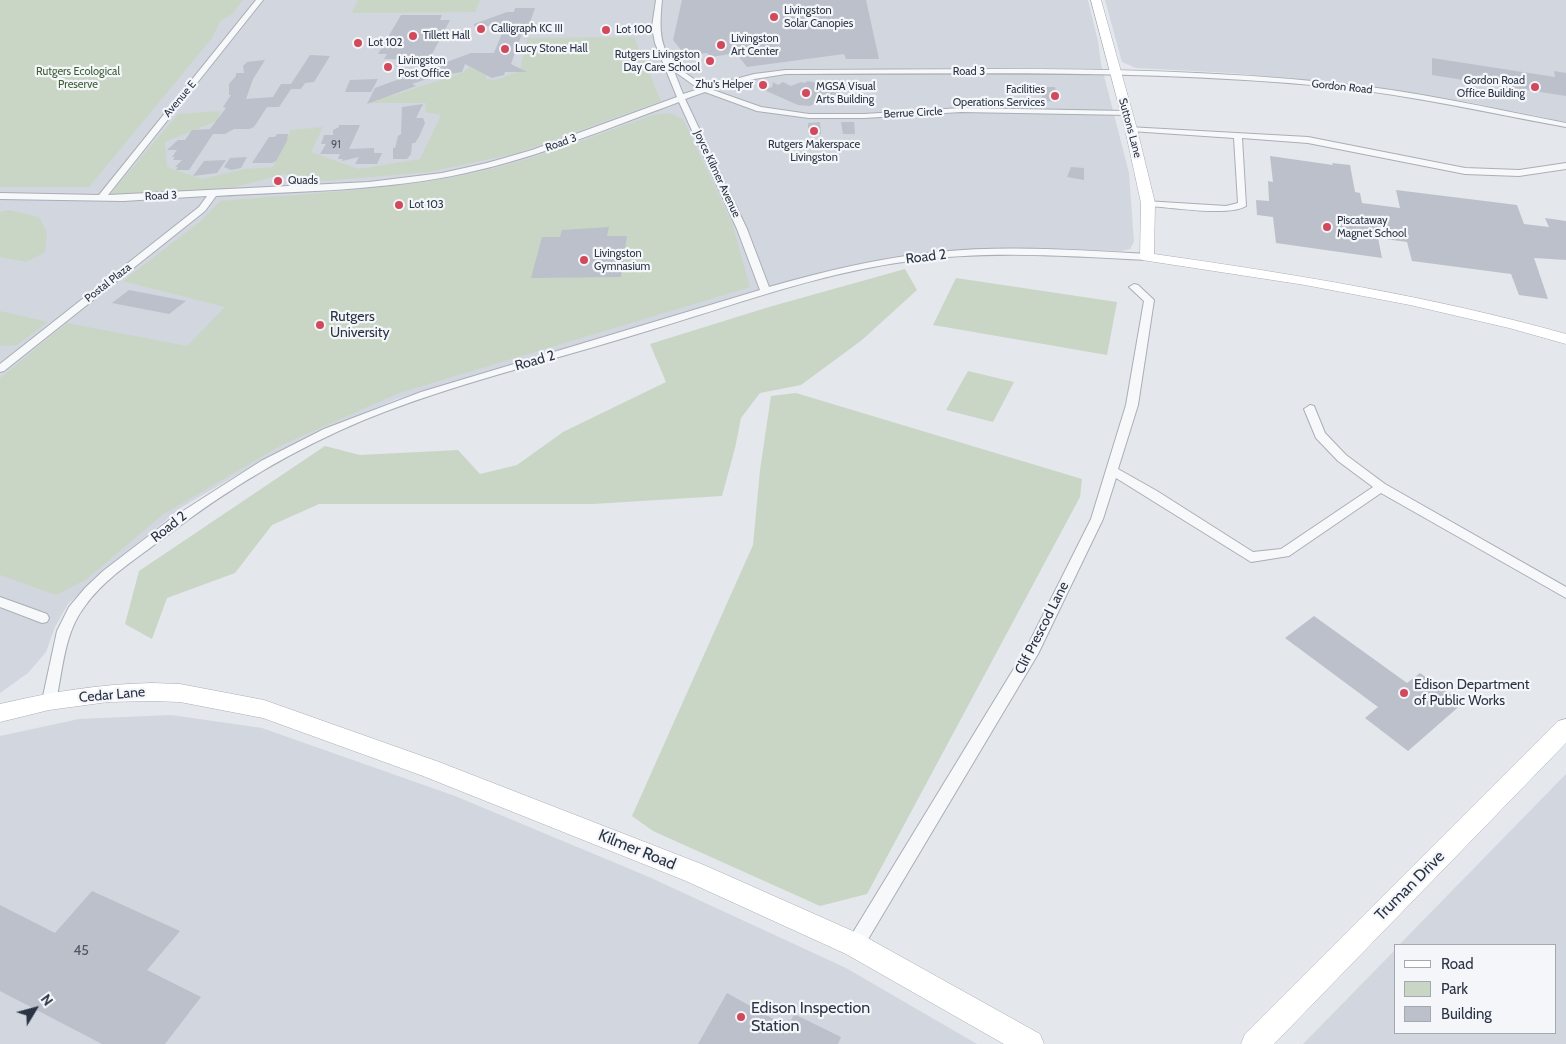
<!DOCTYPE html>
<html>
<head>
<meta charset="utf-8">
<style>
	body { margin:0 }
	#map { position:relative; width:1566px; height:1044px; overflow:hidden; background:#e4e7ec; font-family:Cabin,sans-serif }
	canvas { display:block }
	.legend { position:absolute; left:1394px; top:944px; width:162px; height:90px; box-sizing:border-box; background:#f4f6f9; border:1px solid #a4a8b1; margin:0; padding:6px 9px; list-style:none; font-size:15px; color:#2b3445 }
	.legend li { display:flex; align-items:center; gap:10px; height:25px }
	.legend b { width:25px; border:1px solid #a4a8b1 }
	.north { position:absolute; left:10px; top:984px; width:50px; height:50px; -webkit-text-stroke:4px #f4f6f9; paint-order:stroke; rotate:53deg; font-size:14px; font-weight:700; line-height:20px; text-align:center; color:#2b3445 }
	.north::after { content:''; display:block; margin:auto; width:18px; height:22px; background:#2b3445; clip-path:polygon(50% 0,100% 100%,50% 72%,0 100%) }
</style>
</head>
<body>
<div id="map">
<canvas width="1566" height="1044"></canvas>
<ul class="legend">
<li><b style="height:6px;background:#fff"></b>Road</li>
<li><b style="height:14px;background:#c9d6c5"></b>Park</li>
<li><b style="height:14px;background:#bbc0ca"></b>Building</li>
</ul>
<div class="north">N</div>
</div>
<script>
const ctx = document.querySelector('canvas').getContext('2d');
ctx.lineJoin = 'round';
function paint(path, color) { ctx.fillStyle = color; ctx.fill(path, 'evenodd'); }
function trace(path, color, width, dash) { ctx.strokeStyle = color; ctx.lineWidth = width; ctx.lineCap = dash ? 'butt' : 'round'; ctx.setLineDash(dash || []); ctx.stroke(path); }
function write(font, color, halo, rows, align = 'center') {
  ctx.font = font + ' Cabin,sans-serif'; ctx.lineWidth = 4.5; ctx.setLineDash([]); ctx.textBaseline = 'middle'; ctx.strokeStyle = halo; ctx.fillStyle = color; for (const [text, x, y, turn = 0] of rows) {
    ctx.save(); ctx.translate(x, y); ctx.rotate((+turn || 0) * Math.PI / 180); ctx.textAlign = isNaN(turn) ? turn : align; if (halo) ctx.strokeText(text, 0, 0); ctx.fillText(text, 0, 0); ctx.restore();
  }
}
const built = new Path2D(`
	M0 0H1088L1098 41 1101 64 1129 173 1134 242 1130 249 1121 251 988 248 908 255 867 263 764 288 397 399 322 431 271 455 182 507 109 566 68 604 55 627 46 652 28 673 0 693Z
	M1105 0H1566V122L1468 102 1343 84 1231 73 1136 68 1122 62Z
	M171 715 262 728 455 796 649 877 846 968 977 1044H0V736L79 719Z
	M1566 774V1044H1303L1395 950V1033H1555V945H1399Z`);
const green = new Path2D(`
	M0 0H243L232 14 220 21 212 38 89 187H0Z
	M358 0H480L475 12 352 13Z
	M634 37 661 101 517 153 430 172 325 181 284 174 228 189 110 194 178 114 220 111 219 120 165 142 167 167 202 179 245 169 273 167 291 130 323 127 311 152 359 169 420 159 441 115 425 112 426 103H367L375 93 392 96 464 72 472 65 486 66V79L495 80 520 71 527 38Z
	M670 113 683 119 732 223 750 287 399 393 282 445 162 515 87 579 56 595 0 575V378L67 323 187 346 225 307 123 281 202 220 220 201C302 194 385 190 465 175 530 162 591 137 653 115Z
	M8 210 39 217 47 233 45 252 26 262 0 257V212Z
	M905 269 917 290 862 340 801 385 760 393 741 418 735 448 722 496 593 504H319L272 525 235 573 167 598 152 639 125 624 139 571 325 446 360 455 458 450 480 474 517 465 563 432 666 382 650 344 769 307Z
	M956 278 1117 302 1107 355 933 325Z
	M0 311 48 322 17 345 0 346Z
	M968 371 1014 382 993 422 946 410Z
	M796 393 1082 479 1080 497 867 894 820 906 653 831 632 816 753 545 760 470 771 396Z`);
const building = new Path2D(`
	M682 0H866L879 59H846L844 54 747 67 736 53 711 57 707 53 686 56 673 40Z
	M515 8H535L528 28H524L511 64 527 72H505L504 75 492 78 465 64 462 72 451 74 447 72 412 84 416 86 367 104 375 88 402 78 405 80 404 78 471 53H494L505 26H474V24L507 12H514Z
	M401 15H442L440 20H450L429 60 384 59 387 54H378Z
	M310 55 330 56 314 82 305 83 301 89H291L279 107H267L254 127 249 129H234L225 134H213L189 170H176L178 167H175L182 160H173L175 157H172L177 150H167L178 140H185L192 130 210 129 226 108 223 107 231 95H229V84L236 76V73H244L243 66 247 62 265 60 253 79 246 99 273 97 281 84H291Z
	M1432 58 1555 77 1554 71 1566 73V96L1432 75Z
	M378 79 371 92H345L350 80Z
	M808 81 824 85 847 96 839 99V105L834 102 829 104 821 100 810 106 798 105 764 90 772 87 773 82 778 85 783 82 791 86 801 82 804 83Z
	M1040 87H1055L1058 102 1043 101Z
	M423 104 416 118H423L425 123 419 137 415 143H412L411 154 407 159H393V148H395L398 136 401 134 402 107Z
	M820 122 821 134H808V123Z
	M841 122H854L855 134H843Z
	M339 125H360L349 149 374 148V153H382L377 164H355L359 157 342 161 343 159H338L340 154H320L326 144H321L324 135H333V130L339 127Z
	M277 134H288L287 141 276 161 272 163H252L269 137H275Z
	M1270 156 1333 165 1332 163 1350 165 1355 192 1360 193 1362 203 1400 208 1396 190 1517 205 1524 224 1549 227 1545 218 1566 221V260L1534 258 1548 299 1519 295 1511 274 1412 261 1407 242 1378 238 1382 258 1276 243 1273 217 1257 215 1256 200 1269 201 1268 181 1273 182Z
	M247 157 241 168 231 170 224 167 230 158Z
	M226 160 217 173 193 176 204 161Z
	M1071 167 1084 168V180L1067 177Z
	M609 227 607 236H627L621 277 531 278 542 237H560L562 230Z
	M129 290 186 301 169 314 112 303Z
	M1314 616 1407 683 1420 673 1463 703 1408 751 1365 718 1378 707 1285 638Z
	M92 891 180 931 147 970 201 997 165 1044H102L0 991V905L55 933Z
	M727 993 788 1027 794 1014 841 1037 838 1044H698Z`);
const street = new Path2D(`
	M256 0H263L108 195 369 182 442 173 487 163 532 150 677 97 655 43 652 27 656 0H662C657 49 664 60 706 87L754 74 786 70C968 70 1151 64 1333 83 1411 90 1489 108 1566 123V127C1489 113 1412 95 1333 87 1151 69 968 74 786 74L754 79 713 90 761 107 809 114H864L961 108 1126 111 1130 113 1129 115 961 112 864 118H809L757 111 705 92 685 99 747 229 769 287C824 271 880 258 937 252 1007 245 1077 250 1147 254L1152 257 1147 260C1068 256 988 250 910 261 818 273 732 306 644 332 551 361 455 383 364 420 292 450 226 490 165 537 137 558 105 578 85 606 64 633 63 669 56 701L54 705 49 707 44 705 42 701 57 631 69 607 85 588 103 571 172 518 261 461 324 429 421 392 760 290 737 229 679 102C609 128 539 157 466 173 384 191 300 191 216 196L205 211 4 371 0 372V364L199 207 207 196 123 201 0 199V193L99 195ZM674 71 699 89 683 94Z
	M1128 127 1308 137 1465 168 1519 170 1566 163V169L1519 176 1465 174 1308 143 1242 138 1246 206C1229 217 1170 207 1148 206L1145 205V201L1226 206 1238 203 1234 138 1131 131 1127 129Z
	M1134 284 1138 285 1154 300 1138 405 1118 469 1157 491 1253 552 1281 549 1373 487 1338 461 1316 438 1304 409 1310 405 1314 406 1325 433 1346 455 1385 484 1566 587V598L1381 493 1289 556 1251 562 1116 478 1103 519 1038 654 861 951 855 953 849 951 846 945 849 939 1027 647 1091 519 1126 405 1144 301 1129 287Z
	M0 597 47 614 49 618 47 622 42 623 0 607Z`);
const secondary = new Path2D(`
	M1091 0H1101L1137 129 1155 203 1154 254C1293 274 1431 296 1566 334V344L1509 328 1410 305 1305 285 1142 260 1140 257 1141 203 1125 129Z
	M152 683 180 684 264 700 439 762 704 865 864 936 1040 1034 1044 1044H1004L846 954 686 881 423 776 263 718 180 702 152 701 108 702 49 710 0 722V704C51 692 100 684 152 683Z
	M1566 719V743L1274 1044H1241L1245 1034 1558 721Z`);
const markers = [
	[774,17,5,"#d1495b"],
	[481,29,5,"#d1495b"],
	[606,30,5,"#d1495b"],
	[413,36,5,"#d1495b"],
	[358,43,5,"#d1495b"],
	[721,45,5,"#d1495b"],
	[505,49,5,"#d1495b"],
	[710,61,5,"#d1495b"],
	[388,67,5,"#d1495b"],
	[763,85,5,"#d1495b"],
	[1535,87,5,"#d1495b"],
	[806,93,5,"#d1495b"],
	[1055,96,5,"#d1495b"],
	[814,131,5,"#d1495b"],
	[278,181,5,"#d1495b"],
	[399,205,5,"#d1495b"],
	[1327,227,5,"#d1495b"],
	[584,260,5,"#d1495b"],
	[320,325,5,"#d1495b"],
	[1404,693,5,"#d1495b"],
	[741,1017,5,"#d1495b"]
];
const farPoinames = [
	["Livingston",784,11],
	["Solar Canopies",784,24],
	["Calligraph KC III",491,29],
	["Lot 100",616,30],
	["Tillett Hall",423,36],
	["Livingston",731,39],
	["Art Center",731,52],
	["Lot 102",368,43],
	["Lucy Stone Hall",515,49],
	["Rutgers Livingston",700,55,"right"],
	["Day Care School",700,68,"right"],
	["Livingston",398,61],
	["Post Office",398,74],
	["Gordon Road",1525,81,"right"],
	["Office Building",1525,94,"right"],
	["Zhu's Helper",753,85,"right"],
	["MGSA Visual",816,87],
	["Arts Building",816,100],
	["Facilities",1045,90,"right"],
	["Operations Services",1045,103,"right"],
	["Rutgers Makerspace",814,145,"center"],
	["Livingston",814,158,"center"],
	["Quads",288,181],
	["Lot 103",409,205],
	["Piscataway",1337,221],
	["Magnet School",1337,234],
	["Livingston",594,254],
	["Gymnasium",594,267]
];
const farParknames = [
	["Rutgers Ecological",78,72],
	["Preserve",78,85]
];
const farStreetnames = [
	["Road 3",969,72],
	["Gordon Road",1342,87,6],
	["Avenue E",180,99,-50],
	["Berrue Circle",913,113,-3],
	["Suttons Lane",1130,128,75],
	["Road 3",561,143,-20],
	["Joyce Kilmer Avenue",717,174,65],
	["Road 3",161,196,-3],
	["Postal Plaza",108,283,-38]
];
const numberNames = [
	["91",336,145]
];
const streetNames = [
	["Road 2",926,257,-7],
	["Road 2",535,361,-16],
	["Road 2",169,527,-38],
	["Clif Prescod Lane",1042,628,-63],
	["Cedar Lane",112,695,-5]
];
const poiNames = [
	["Rutgers",330,317],
	["University",330,333],
	["Edison Department",1414,685],
	["of Public Works",1414,701]
];
const nearNumbernames = [
	["45",81,951]
];
const nearStreetnames = [
	["Kilmer Road",637,850,22],
	["Truman Drive",1410,886,-45]
];
const nearPoinames = [
	["Edison Inspection",751,1008],
	["Station",751,1026]
];
paint(built, '#d2d6de');
paint(green, '#c9d6c5');
paint(building, '#bbc0ca');
trace(street, '#a9aeb7', 2);
trace(secondary, '#a9aeb7', 1);
paint(street, '#f7f8fa');
paint(secondary, '#fff');
for (const [x, y, r, color] of markers) { const dot = new Path2D(); dot.arc(x, y, r, 0, 2 * Math.PI); ctx.fillStyle = color; ctx.fill(dot); trace(dot, '#f4f6f9', 2); }
write('11px', '#2b3445', '#f4f6f9', farPoinames, 'left');
write('11px', '#3f6138', '#f4f6f9', farParknames);
write('11px', '#2b3445', '#f4f6f9', farStreetnames);
write('11px', '#4f5766', null, numberNames);
write('14px', '#2b3445', '#f4f6f9', streetNames);
write('14px', '#2b3445', '#f4f6f9', poiNames, 'left');
write('14px', '#4f5766', null, nearNumbernames);
write('16px', '#2b3445', '#f4f6f9', nearStreetnames);
write('16px', '#2b3445', '#f4f6f9', nearPoinames, 'left');
</script>
</body>
</html>
